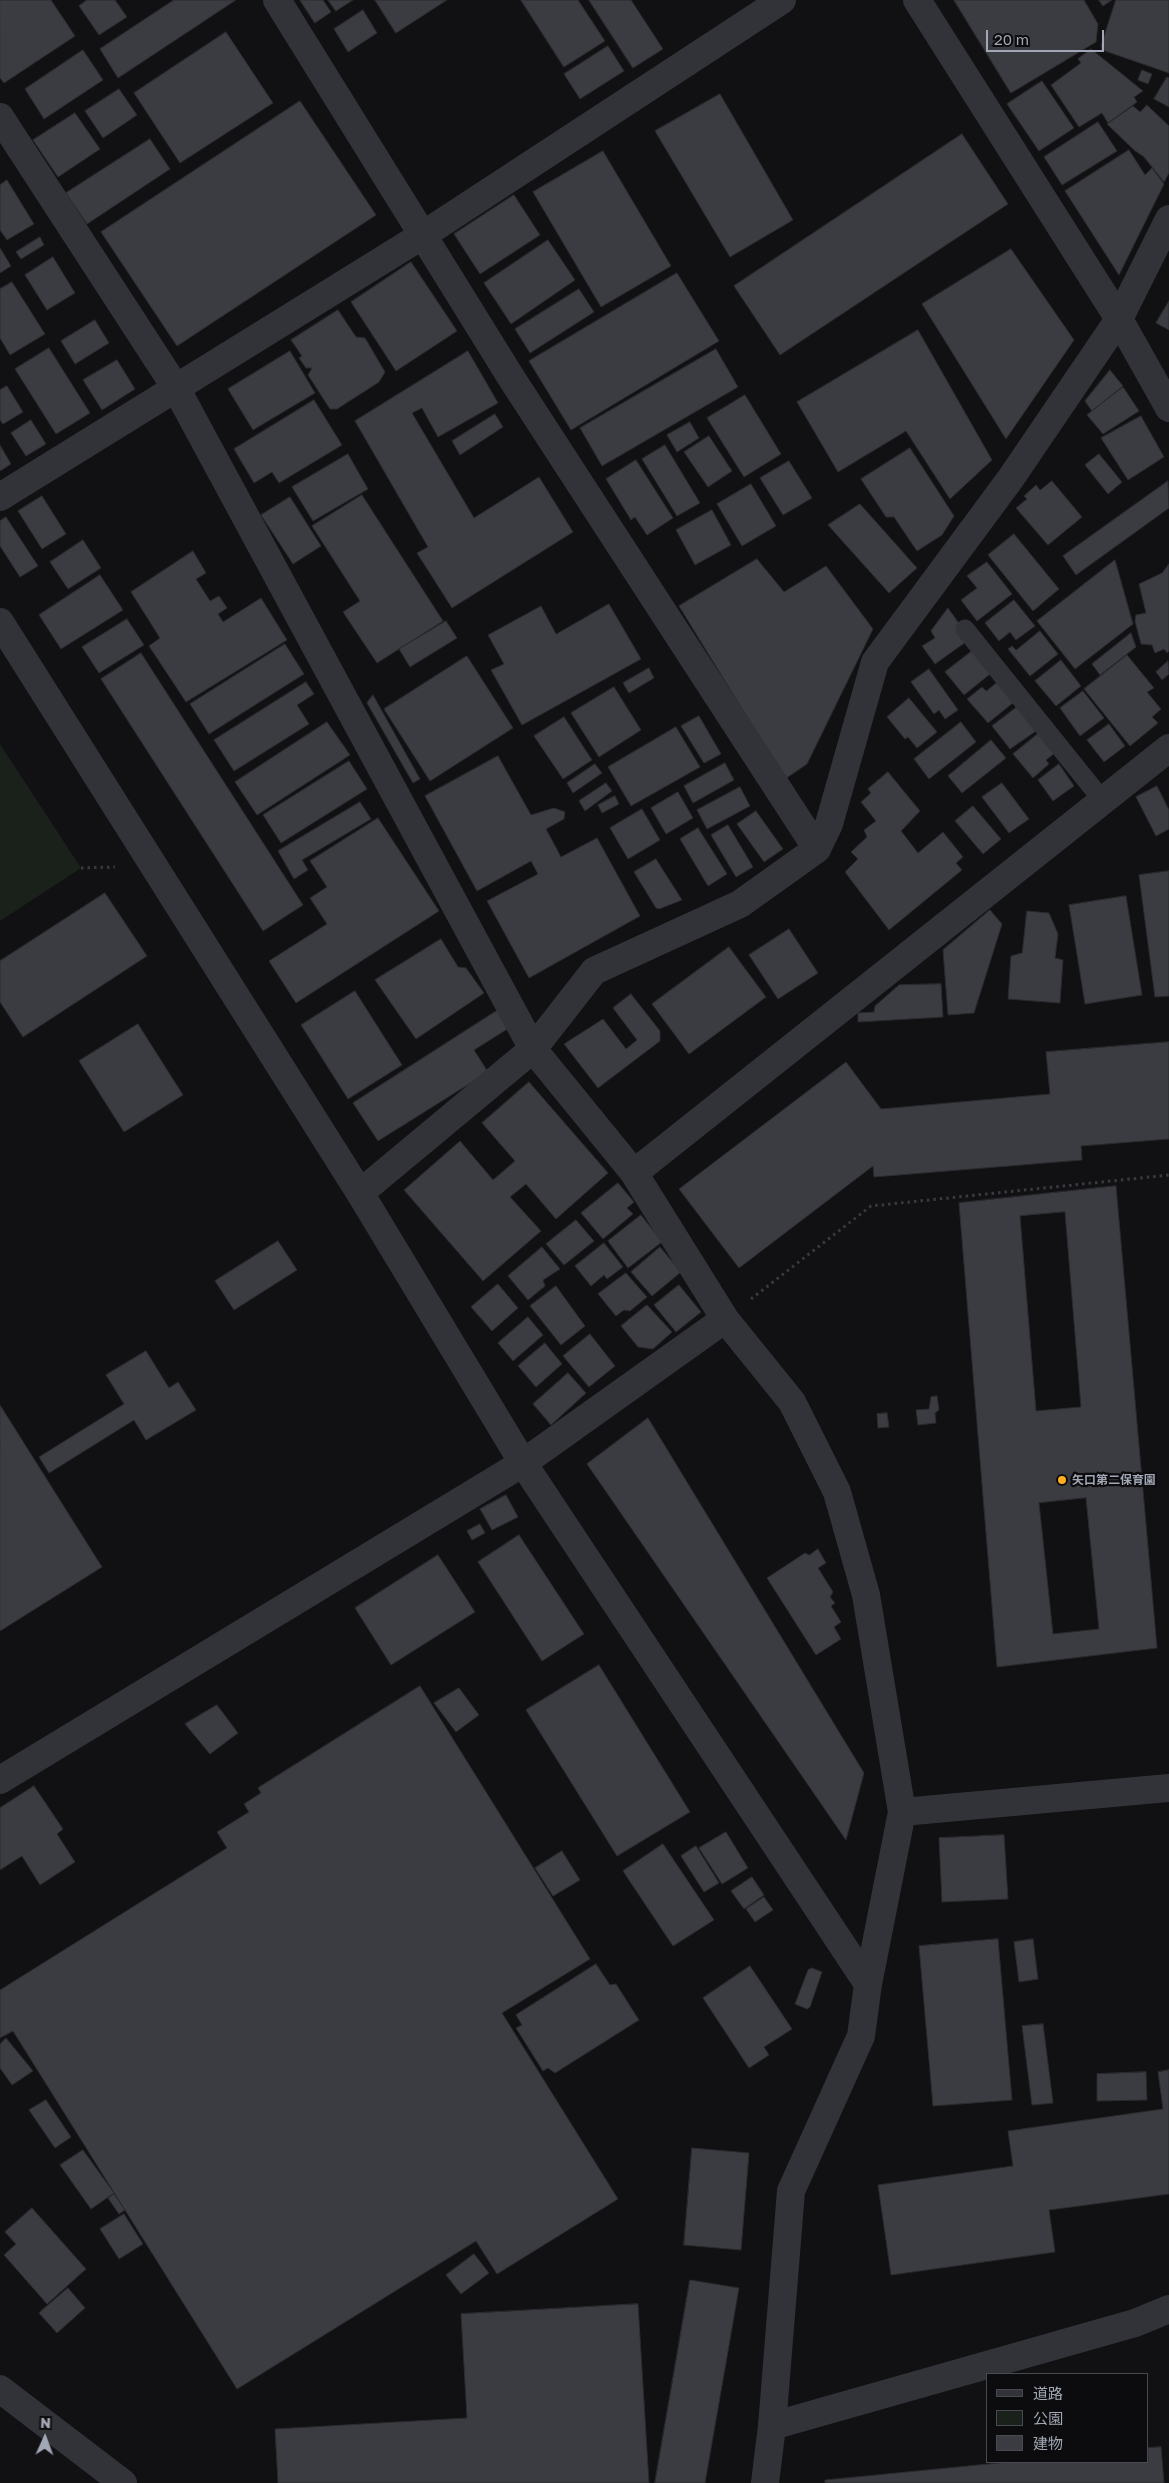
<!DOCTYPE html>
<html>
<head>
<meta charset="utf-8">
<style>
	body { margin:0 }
	#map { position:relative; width:1169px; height:2483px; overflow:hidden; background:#111113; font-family:"Golos Text","Noto Sans JP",sans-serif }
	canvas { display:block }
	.legend { position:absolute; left:986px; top:2373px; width:162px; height:90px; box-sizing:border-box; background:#0c0c0e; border:1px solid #484a51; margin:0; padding:6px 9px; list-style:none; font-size:15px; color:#a1a7b5 }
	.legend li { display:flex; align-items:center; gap:10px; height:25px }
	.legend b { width:25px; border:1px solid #484a51 }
	.north { position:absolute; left:20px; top:2413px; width:50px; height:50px; -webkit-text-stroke:4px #0c0c0e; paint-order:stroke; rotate:2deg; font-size:14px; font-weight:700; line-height:20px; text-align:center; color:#a1a7b5 }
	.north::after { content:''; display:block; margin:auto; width:18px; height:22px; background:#a1a7b5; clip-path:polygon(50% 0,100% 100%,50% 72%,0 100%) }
	.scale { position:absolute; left:986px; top:30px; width:118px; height:22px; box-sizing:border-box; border:2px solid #a1a7b5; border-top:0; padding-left:6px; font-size:15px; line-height:18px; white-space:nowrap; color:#a1a7b5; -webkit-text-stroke:4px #0c0c0e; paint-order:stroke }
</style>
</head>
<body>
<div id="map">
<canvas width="1169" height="2483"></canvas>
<ul class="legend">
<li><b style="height:6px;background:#323338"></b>道路</li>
<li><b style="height:14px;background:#19211a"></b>公園</li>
<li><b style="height:14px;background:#3a3c41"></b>建物</li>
</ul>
<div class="north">N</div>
<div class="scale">20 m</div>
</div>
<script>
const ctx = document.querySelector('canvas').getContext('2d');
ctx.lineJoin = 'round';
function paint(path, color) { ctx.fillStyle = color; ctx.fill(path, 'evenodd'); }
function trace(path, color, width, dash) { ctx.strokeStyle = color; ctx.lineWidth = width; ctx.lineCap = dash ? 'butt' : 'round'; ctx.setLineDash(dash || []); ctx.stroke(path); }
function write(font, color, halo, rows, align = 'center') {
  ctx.font = font + ' "Golos Text","Noto Sans JP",sans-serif'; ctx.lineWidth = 4.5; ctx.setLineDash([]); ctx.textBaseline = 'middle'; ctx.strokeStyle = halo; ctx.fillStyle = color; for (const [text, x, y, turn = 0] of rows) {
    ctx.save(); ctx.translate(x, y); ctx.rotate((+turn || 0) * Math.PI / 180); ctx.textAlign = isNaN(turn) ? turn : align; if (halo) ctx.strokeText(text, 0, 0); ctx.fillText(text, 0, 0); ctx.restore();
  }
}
const green = new Path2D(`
	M0 744 81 868 0 921Z`);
const building = new Path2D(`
	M0 0H51L75 36 4 83 0 78Z
	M87 0H115L127 17 99 35 79 6Z
	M174 0H236L118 78 100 49Z
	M300 0H323L331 12 315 23Z
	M328 0H353L336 11Z
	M375 0H447L396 33Z
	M521 0H578L605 41 564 67Z
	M589 0H631L663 49 633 68Z
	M954 0H1084L1098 24 1096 42 1011 93Z
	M1099 0H1112L1103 6Z
	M1116 0H1169V73L1102 50 1101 46Z
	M363 10 377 33 348 52 334 29Z
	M226 32 273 103 180 163 134 93Z
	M608 46 624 71 580 99 564 74Z
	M1091 49 1143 91 1134 97 1137 102 1108 123 1102 113 1079 127 1051 85 1081 63 1078 59Z
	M83 50 103 80 44 119 25 89Z
	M1142 70 1152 74 1148 84 1138 80Z
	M1167 77 1169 78V107L1154 99Z
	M1042 81 1074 128 1039 151 1007 104Z
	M119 89 137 115 103 138 85 111Z
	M720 94 793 220 730 257 655 131Z
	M300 101 376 215 177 346 101 232Z
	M1147 105 1169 126V173L1164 182 1144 157 1134 150 1107 124 1133 106 1140 112Z
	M75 113 100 149 58 177 33 140Z
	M1098 122 1117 151 1062 185 1044 157Z
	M962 134 1008 204 780 355 734 286Z
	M150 139 170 169 87 224 66 193Z
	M1129 150 1145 175 1152 168 1164 184 1119 275 1065 191Z
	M603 151 671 266 601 307 533 192Z
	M7 180 34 224 7 240 0 230V185Z
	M514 195 540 235 480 274 454 234Z
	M40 237 44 245 21 259 16 252Z
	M548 240 575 280 511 324 484 283Z
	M0 248 11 266 0 273Z
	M1011 249 1074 340 1006 439 922 304Z
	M53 257 75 293 47 310 25 275Z
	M411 262 457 331 396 371 351 302Z
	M677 273 719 341 571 430 529 361Z
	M12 282 45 334 10 355 0 338V289Z
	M579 289 594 312 530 353 515 329Z
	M1169 301V330L1156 323Z
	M338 310 356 337 365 338 385 372 379 382 337 409H330L308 375 312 368H306L299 358 302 356 291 340Z
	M95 320 109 343 75 364 61 341Z
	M918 330 992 460 950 499 906 431 838 472 797 402Z
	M49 348 90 413 56 434 15 369Z
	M716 349 738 387 602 466 580 428Z
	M290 351 315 393 253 430 228 389Z
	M468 351 498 403 438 437 422 408 412 413 474 518 539 477 573 532 452 608 417 553 428 547 355 421Z
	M117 360 135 389 102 410 83 380Z
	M1110 370 1123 386 1092 411 1085 401Z
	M7 386 23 412 3 424 0 420V390Z
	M1123 387 1139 411 1103 434 1087 415Z
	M745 395 781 454 744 477 707 418Z
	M314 400 342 445 279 483 272 472 254 483 234 449Z
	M495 414 503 427 460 455 452 441Z
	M1141 416 1164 457 1128 480 1101 438Z
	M31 420 46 444 26 456 11 433Z
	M690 422 699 438 677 452 667 435Z
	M709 436 732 471 708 487 684 452Z
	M0 445 11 464 0 471Z
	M665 445 700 503 677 516 642 459Z
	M910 448 954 516 942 535 917 551 894 517H886L861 479Z
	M348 454 368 489 313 521 292 487Z
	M1099 454 1122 482 1108 494 1085 465Z
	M636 460 673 518 647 535 635 517 631 520 606 479Z
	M789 461 812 498 783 515 760 478Z
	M1052 481 1082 517 1048 545 1016 508 1027 499 1024 496 1036 485 1040 490Z
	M1168 481 1169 508 1076 575 1063 556Z
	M751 484 776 526 742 546 717 504Z
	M362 495 443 621 377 663 343 612 360 601 312 526Z
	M42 496 66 534 42 549 18 511Z
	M290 497 321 546 293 564 261 515Z
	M860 504 917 568 889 593 828 525Z
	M712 510 731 545 695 565 676 530Z
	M6 517 38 566 20 577 0 546V521Z
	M1014 534 1059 589 1033 611 988 555Z
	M83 540 101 568 68 589 50 562Z
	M193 551 206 573 196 579 210 601 219 596 227 608 218 614 223 622 261 598 287 640 186 702 149 646 160 638 131 592Z
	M757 559 784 592 826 566 873 629 807 764 785 779 679 606Z
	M1115 560 1133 624 1075 669 1037 621Z
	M987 562 1012 594 977 621 961 600 977 588 967 576Z
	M1169 564V651L1167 653 1164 649 1155 653 1152 645 1141 644 1135 621 1136 615 1146 613 1139 584 1162 573Z
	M100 575 123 610 61 649 39 615Z
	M1014 600 1035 626 1016 640 1010 632 999 641 985 623Z
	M609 604 641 659 522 725 491 670 504 664 488 635 541 606 556 634Z
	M948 608 970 639 935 664 922 646 935 638 931 631Z
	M127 619 144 645 99 673 82 647Z
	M446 621 457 638 410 667 399 649Z
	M1040 631 1058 654 1030 676 1008 649 1012 646 1016 650Z
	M1131 633 1136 647 1100 675 1092 664Z
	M285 644 304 674 209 734 190 704Z
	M972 651 990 674 964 695 945 672Z
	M141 653 303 905 263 931 101 679Z
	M1127 655 1154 688 1147 692 1161 709 1152 717 1158 723 1130 746 1084 689Z
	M467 656 513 728 430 781 384 709Z
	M1061 660 1081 686 1056 706 1035 681Z
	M1168 661 1169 674 1162 680 1156 672Z
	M649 668 654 678 629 693 623 683Z
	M929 669 958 710 945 719 939 710 934 714 911 682Z
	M306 682 314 694 297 705 309 724 234 771 214 740Z
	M998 682 1014 702 988 723 967 699 982 687 986 691Z
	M614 687 641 730 599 757 571 713Z
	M1083 691 1104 718 1080 736 1060 708Z
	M373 695 420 779 413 783 367 703Z
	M909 698 937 732 917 748 908 737 905 739 887 717Z
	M1017 707 1036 731 1010 749 992 726Z
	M699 716 721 754 704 763 681 726Z
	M564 717 592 760 563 779 534 736Z
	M327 722 350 755 257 815 235 782Z
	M961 722 976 742 929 779 914 759Z
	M1109 724 1125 746 1104 762 1087 740Z
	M676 727 700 767 631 806 608 767Z
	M1039 733 1056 752 1046 760 1049 764 1033 778 1013 754Z
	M991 740 1006 758 962 793 948 776Z
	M498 756 531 815 554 808 565 812 564 819 546 829 561 857 597 838 640 916 529 978 487 901 538 874 531 861 477 891 425 796Z
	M349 761 367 789 281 843 263 815Z
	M725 763 734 780 693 803 684 786Z
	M595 764 602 773 573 793 567 783Z
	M1059 764 1074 786 1053 801 1038 780Z
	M888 772 920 811 901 831 918 853 943 832 963 857 956 863 962 870 889 930 845 872 858 859 851 852 867 837 864 830 876 821 861 802 871 793 868 789Z
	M606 783 612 791 585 811 579 801Z
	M1002 783 1029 819 1009 833 982 797Z
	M1157 786 1169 810V829L1156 836 1136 797Z
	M740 787 750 806 707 829 697 810Z
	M678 792 693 818 666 834 651 808Z
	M615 796 619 804 602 813 598 805Z
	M360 802 371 819 302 860 308 870 294 879 278 851Z
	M973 806 1001 839 983 854 955 821Z
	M642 809 660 840 628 859 610 828Z
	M756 811 783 849 764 862 737 824Z
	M378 818 439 911 296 1003 269 961 327 924 310 898 327 887 310 861Z
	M728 825 753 867 736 877 711 835Z
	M698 828 727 874 708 886 680 839Z
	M656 859 682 900 659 909 656 908 634 872Z
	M1169 871V996L1155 997 1139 875Z
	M105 893 147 956 23 1037 0 1002V961Z
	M1126 896 1142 995 1085 1004 1069 905Z
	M990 910 1002 924 974 1013 948 1015 943 950Z
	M1027 911 1049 913 1058 934 1055 958 1063 960 1060 1003 1008 999 1011 956 1022 953Z
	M789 929 818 973 778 999 749 955Z
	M441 939 458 967 466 968 484 993 416 1039 375 980Z
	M729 947 766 997 689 1054 652 1004Z
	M941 984 943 1017 858 1022V1013L874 1012 875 1006 899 985Z
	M355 991 402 1065 348 1099 301 1025Z
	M631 994 660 1031V1041L598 1088 564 1044 603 1019 626 1049 637 1040 613 1008Z
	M498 1010 509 1028 474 1050 488 1072 378 1141 353 1103Z
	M138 1024 183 1095 124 1132 79 1061Z
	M1169 1042V1139L1081 1146 1082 1160 874 1177 873 1166 739 1268 679 1189 846 1062 881 1109 1050 1094 1046 1052Z
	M529 1082 608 1173 556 1219 526 1184 510 1197 541 1231 483 1281 404 1190 460 1141 493 1180 515 1161 482 1123Z
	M618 1183 634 1202 627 1208 633 1214 603 1239 581 1213Z
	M1116 1186 1157 1648 997 1667 959 1203ZM1065 1212 1081 1407 1036 1411 1020 1216ZM1086 1498 1099 1629 1053 1634 1039 1503Z
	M641 1215 662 1242 628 1268 608 1241Z
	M576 1220 594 1241 564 1265 546 1244Z
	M278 1241 297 1270 234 1310 215 1281Z
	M604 1243 623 1267 607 1279 604 1275 591 1286 575 1266Z
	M542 1247 560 1269 543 1280 545 1286 528 1300 508 1276Z
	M660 1247 681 1272 652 1296 631 1272Z
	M626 1273 647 1297 630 1311 624 1310 616 1316 598 1294Z
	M498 1284 518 1308 492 1331 471 1307Z
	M679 1285 701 1312 676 1332 654 1305Z
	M556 1286 585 1326 561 1345 530 1306Z
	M647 1305 672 1332 653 1349 638 1347 621 1326Z
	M528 1317 543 1335 513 1361 498 1343Z
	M590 1334 615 1366 589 1387 563 1356Z
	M545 1343 562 1364 536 1387 518 1366Z
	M146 1351 169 1388 178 1382 196 1410 146 1440 134 1420 49 1473 39 1457 124 1404 106 1375Z
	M568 1373 586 1393 551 1425 533 1404Z
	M937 1396 939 1410 935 1413 936 1423 918 1425 916 1410 929 1409 931 1397Z
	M0 1405 102 1567 0 1631Z
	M887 1413 889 1427 878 1428 877 1414Z
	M648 1418 864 1773 846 1840 587 1464Z
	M506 1495 518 1517 492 1530 480 1509Z
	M480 1524 485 1533 472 1540 467 1531Z
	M519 1535 584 1634 542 1661 478 1562Z
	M818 1549 826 1563 818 1568 833 1592 830 1597 835 1603 831 1606 841 1622 834 1627 841 1639 816 1655 767 1578 805 1553 809 1555Z
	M438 1555 475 1612 391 1665 355 1608Z
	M599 1665 690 1812 617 1856 526 1710Z
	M420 1686 590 1959 502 2013 618 2199 497 2274 476 2241 237 2389 13 2031 0 2038V1990L227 1848 217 1832 249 1812 244 1804 261 1793 258 1788Z
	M459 1688 479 1715 456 1732 434 1703Z
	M217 1705 238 1733 210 1754 185 1724Z
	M34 1786 63 1829 57 1834 75 1862 40 1885 22 1856 0 1870V1808Z
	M726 1832 748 1868 722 1884 699 1848Z
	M1004 1835 1008 1899 942 1902 939 1838Z
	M663 1844 714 1920 673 1946 623 1871Z
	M696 1846 719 1883 704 1892 681 1856Z
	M562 1851 580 1880 553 1896 535 1868Z
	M752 1877 764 1895 744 1909 731 1891Z
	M764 1897 773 1910 755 1922 746 1909Z
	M998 1939 1012 2100 933 2106 919 1946Z
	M1033 1939 1038 1979 1019 1982 1014 1942Z
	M596 1964 610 1985 616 1984 639 2020 555 2073 548 2068 543 2071 516 2028 522 2025 516 2015Z
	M750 1966 792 2029 764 2047 769 2055 749 2068 703 1998Z
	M812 1968 822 1972 810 2007 807 2009 795 2004 808 1970Z
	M1043 2024 1053 2103 1032 2105 1022 2026Z
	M6 2038 33 2071 12 2085 0 2068V2044Z
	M1169 2070V2194L1049 2210 1055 2252 891 2275 878 2185 1013 2166 1008 2131 1163 2109 1158 2072Z
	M1146 2072 1147 2100 1097 2101V2074Z
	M46 2100 71 2137 55 2148 29 2110Z
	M692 2148 749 2153 741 2250 684 2245Z
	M83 2150 114 2193 91 2209 60 2165Z
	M114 2194 125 2210 119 2214 108 2198Z
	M32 2208 86 2269 47 2304 4 2255 16 2244 5 2232Z
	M124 2214 143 2244 119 2259 100 2229Z
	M474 2254 489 2273 461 2294 446 2275Z
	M690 2280 739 2288 705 2483H655Z
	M68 2288 85 2308 57 2333 39 2313Z
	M638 2304 649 2483H278L275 2429 467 2418 461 2314Z
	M1161 2447 1164 2483H825V2480L1009 2462H1148V2448Z`);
const path = new Path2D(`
	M81 868 115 867
	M751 1299 871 1206 1169 1175`);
const service = new Path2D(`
	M965 629 1103 801`);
const minor = new Path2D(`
	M277 0 512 379 817 849
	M917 0 1119 319
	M0 117 176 388 533 1049 634 1173 725 1319 792 1402 837 1492 866 1595 902 1812 868 1984 861 2036 791 2191 772 2426 1135 2323 1169 2309
	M0 497 423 235 782 0
	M0 622 360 1193 533 1049 594 971 740 904 817 849 829 824 875 662 1011 478 1119 319 1169 219
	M634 1173 1169 748
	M0 1780 523 1463 725 1319`);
const tertiary = new Path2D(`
	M1119 319 1169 408
	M360 1193 523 1463 868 1984
	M902 1812 1169 1788
	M0 2389 123 2483
	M765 2483 772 2426`);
const markers = [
	[1062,1480,5,"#ffaf1c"]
];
const poiNames = [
	["矢口第二保育園",1072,1480]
];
paint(green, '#19211a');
paint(building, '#3a3c41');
trace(building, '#2b2b2f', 1);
trace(path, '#373a3f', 3, [2.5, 4]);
trace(service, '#323338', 19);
trace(minor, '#323338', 28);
trace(tertiary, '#323338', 28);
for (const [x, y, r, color] of markers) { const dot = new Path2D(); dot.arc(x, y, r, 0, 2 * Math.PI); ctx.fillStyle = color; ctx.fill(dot); trace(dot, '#0c0c0e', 2); }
write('bold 12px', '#a1a7b5', '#0c0c0e', poiNames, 'left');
</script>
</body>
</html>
